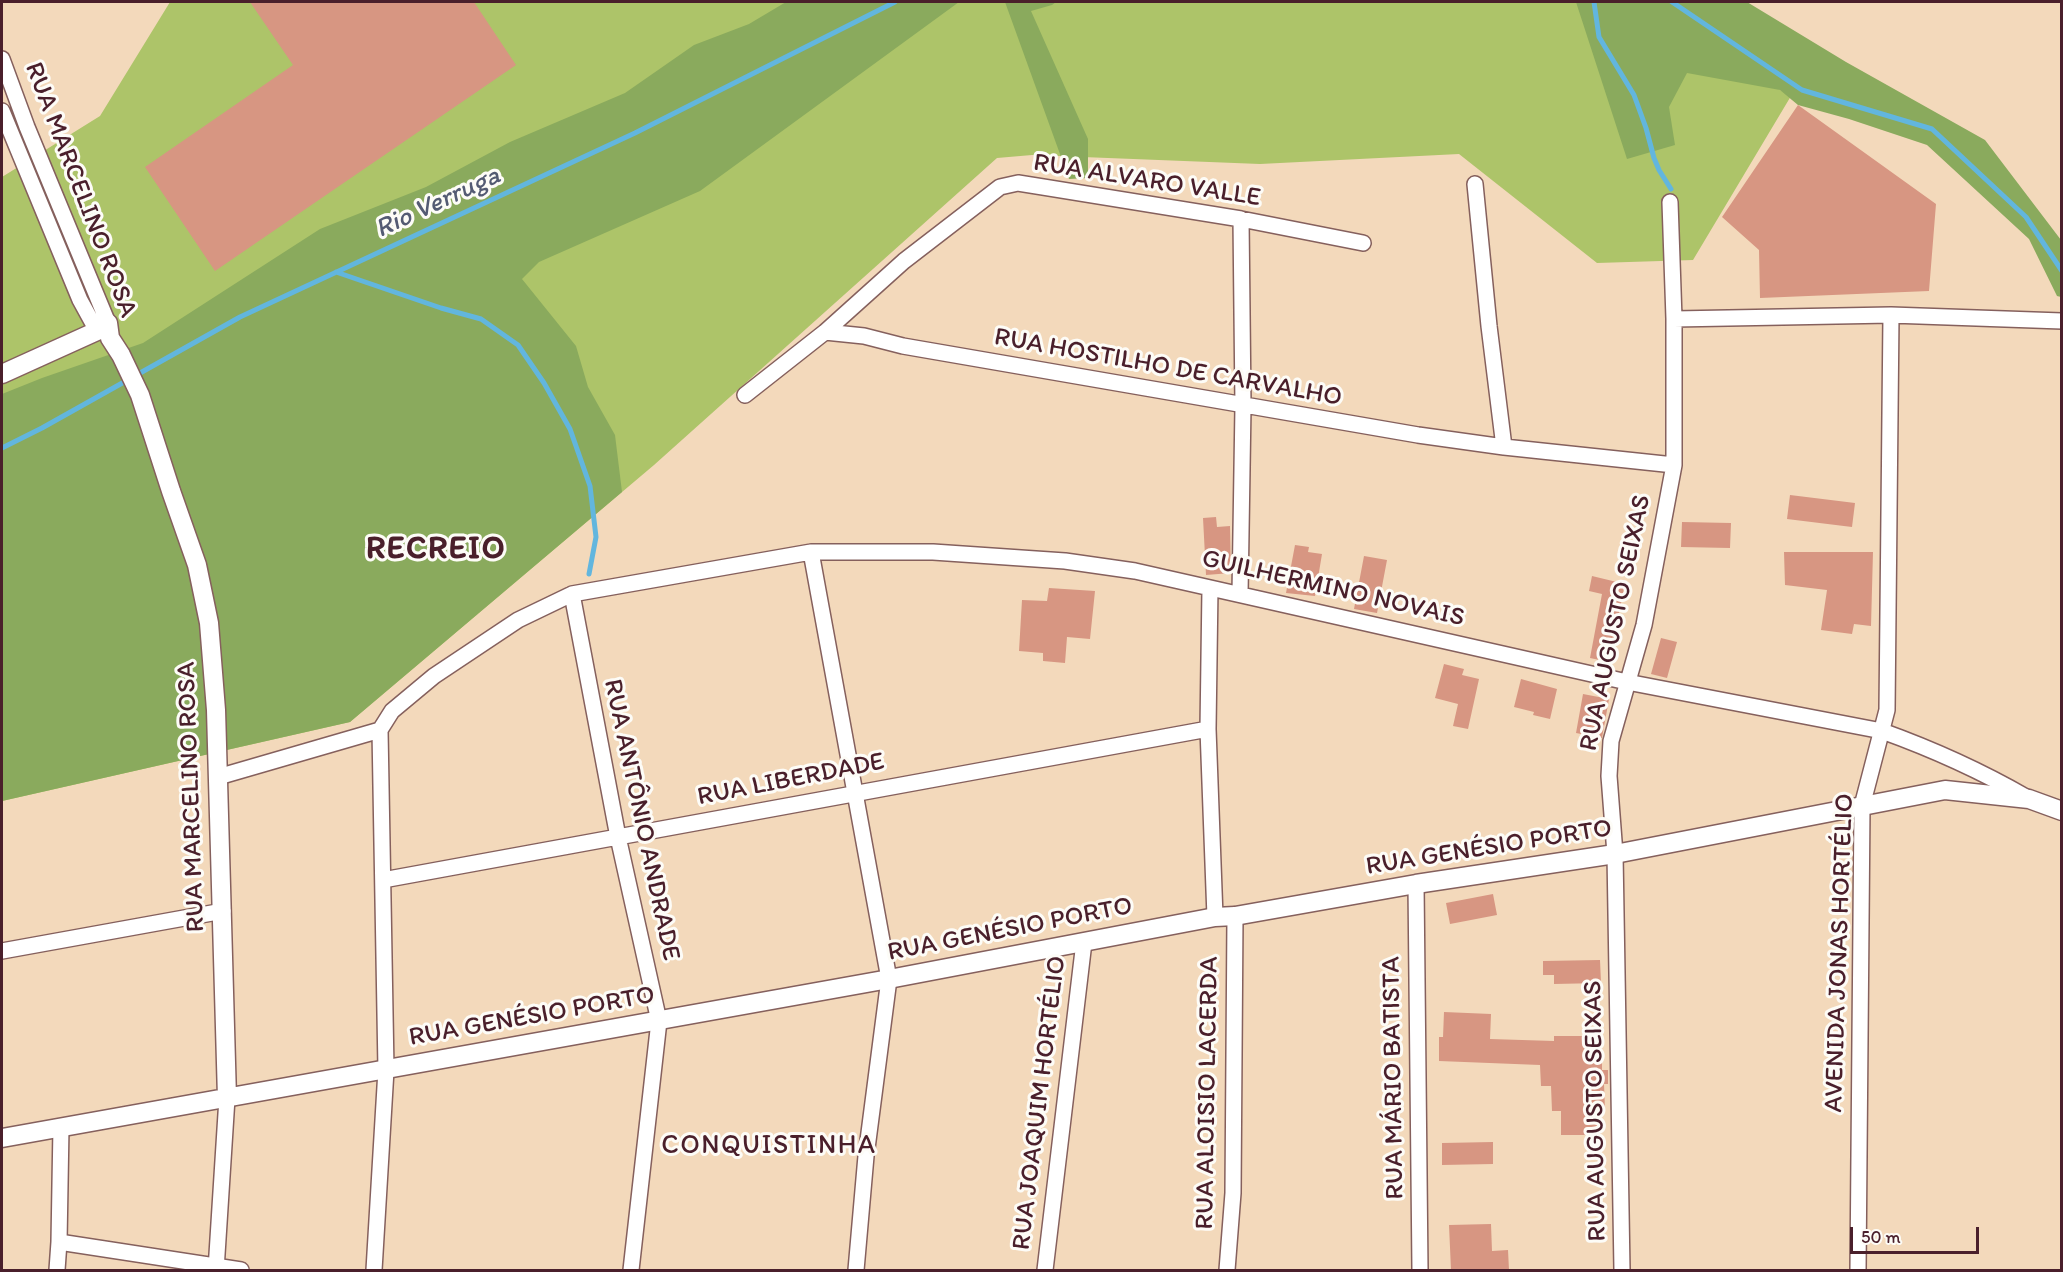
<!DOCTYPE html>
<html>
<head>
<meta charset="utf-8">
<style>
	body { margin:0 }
	#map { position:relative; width:2063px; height:1272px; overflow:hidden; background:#f3d9bb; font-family:Itim,sans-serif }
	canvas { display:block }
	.frame { position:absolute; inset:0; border:3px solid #4a1f2b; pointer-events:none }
	.scale { position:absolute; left:1850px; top:1227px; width:129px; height:27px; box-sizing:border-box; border:3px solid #4a1f2b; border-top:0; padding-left:8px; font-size:18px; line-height:21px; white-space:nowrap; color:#4a1f2b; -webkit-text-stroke:4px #fdfcf7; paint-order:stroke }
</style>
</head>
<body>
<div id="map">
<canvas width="2063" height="1272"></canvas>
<div class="frame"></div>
<div class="scale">50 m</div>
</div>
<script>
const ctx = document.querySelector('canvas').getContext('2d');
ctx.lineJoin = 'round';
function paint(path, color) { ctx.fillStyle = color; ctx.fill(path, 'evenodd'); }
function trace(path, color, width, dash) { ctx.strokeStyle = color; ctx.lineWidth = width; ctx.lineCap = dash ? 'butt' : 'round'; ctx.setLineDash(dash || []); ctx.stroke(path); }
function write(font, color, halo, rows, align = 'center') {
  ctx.font = font + ' Itim,sans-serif'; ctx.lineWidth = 6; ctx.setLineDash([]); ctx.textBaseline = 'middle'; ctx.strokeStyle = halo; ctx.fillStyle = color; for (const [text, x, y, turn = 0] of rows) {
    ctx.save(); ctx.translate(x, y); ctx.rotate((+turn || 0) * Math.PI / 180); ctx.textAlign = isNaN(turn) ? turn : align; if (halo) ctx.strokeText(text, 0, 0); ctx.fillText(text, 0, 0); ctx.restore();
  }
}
const green = new Path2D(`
	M170 2H1625L1791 96 1693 260 1597 263 1459 154 1260 164 1032 155 997 158 654 465 350 722 2 801V177L100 116Z`);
const forest = new Path2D(`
	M786 2H959L700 191 539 262 522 279 576 346 588 387 615 435 622 492 350 722 2 801V394L42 378 143 343 320 229 426 187 510 142 625 93 694 45 749 24Z
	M1005 2H1056L1052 5 1031 11 1088 139V178L1069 179Z
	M1576 2H1747L1846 62 1985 140 2061 240V297L2057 296 2029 239 1927 145 1849 119 1798 105 1780 90 1687 73 1669 107 1675 145 1627 159Z`);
const stream = new Path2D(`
	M1594 2 1599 37 1634 95 1646 128 1654 158 1659 170 1671 189
	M1672 2 1802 90 1932 129 2026 217 2062 271
	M336 272 441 308 481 319 518 345 544 383 570 429 590 486 596 537 589 574
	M2 448 42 428 240 317 635 133 895 2`);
const building = new Path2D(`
	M250 2H474L516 65 215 271 145 167 293 65Z
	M1798 105 1936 204 1929 291 1760 298 1759 250 1722 217Z
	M1790 495 1855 503 1852 527 1787 519Z
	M1216 517 1217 527 1230 526 1231 573 1206 575 1203 518Z
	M1682 522 1731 523 1730 548 1681 547Z
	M1295 545 1309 547 1308 552 1322 554 1315 596 1286 593Z
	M1784 552H1873L1871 626 1854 624 1852 634 1821 630 1827 590 1785 585Z
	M1364 556 1387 560 1377 613 1354 609Z
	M1592 576 1625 584 1609 662 1590 658 1602 594 1589 591Z
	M1049 588 1095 591 1090 639 1067 637 1065 663 1043 661V653L1019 651 1022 600 1047 601Z
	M1661 638 1677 642 1667 678 1651 674Z
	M1444 664 1464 669 1462 675 1479 679 1468 729 1453 726 1458 704 1435 698Z
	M1521 679 1557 689 1550 719 1533 715 1534 712 1514 707Z
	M1583 694 1609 699 1602 738 1576 733Z
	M1493 894 1497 915 1450 924 1446 903Z
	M1600 960 1601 983 1554 984V975H1543V961Z
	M1444 1012 1491 1014 1490 1039 1554 1041V1036H1602V1070H1608V1084H1604L1605 1110H1601V1135H1561V1111H1552L1551 1086H1541L1540 1065 1439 1061V1037H1443Z
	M1493 1142V1164L1442 1165V1143Z
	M1491 1224 1492 1251 1508 1250 1509 1270H1451L1449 1225Z`);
const minor = new Path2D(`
	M2 59 27 127 108 323
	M2 111 80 300 97 331
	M1475 184 1489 326 1504 447
	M1674 319 1891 315 2062 321
	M825 332 864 336 903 346 1418 435 1504 447 1674 465
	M745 395 825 332 904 261 1000 187 1018 183 1043 187 1241 219 1363 243
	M811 552 889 979 866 1156 856 1270
	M1210 588 1208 729 1215 917
	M572 594 618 837 659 1021 631 1270
	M1240 594 1243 406 1241 219
	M218 777 380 730 392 711 434 676 518 620 572 594 811 552H933L1065 561 1135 571 1627 682 1882 731C1932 749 1979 770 2026 797
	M383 880 1208 729
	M1416 884 1420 1270
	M2 951 223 911
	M59 1242 241 1270
	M57 1270 59 1242 61 1127
	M216 1270 227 1098
	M374 1270 386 1070 380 730
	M1045 1270 1084 942
	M1227 1270 1233 1193 1235 916
	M1622 1270 1615 854 1609 776 1611 741 1644 625 1674 465V319L1670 202
	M1858 1270 1862 806 1887 710 1891 315`);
const tertiary = new Path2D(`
	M2 374 97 331 108 323 110 338 121 355 140 395 171 491 197 565 209 623 216 710 227 1098
	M2 1138 889 979 1215 917 1235 916 1416 884 1615 854 1945 790 2029 799 2062 811`);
const streetNames = [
	["RUA ALVARO VALLE",1147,181,9],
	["RUA MARCELINO ROSA",80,190,69],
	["RUA HOSTILHO DE CARVALHO",1168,368,10],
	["GUILHERMINO NOVAIS",1333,589,13],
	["RUA AUGUSTO SEIXAS",1616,623,-78],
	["RUA LIBERDADE",791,780,-11],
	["RUA MARCELINO ROSA",192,797,-92],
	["RUA ANTÔNIO ANDRADE",641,820,78],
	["RUA GENÉSIO PORTO",1489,848,-9],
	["RUA GENÉSIO PORTO",1010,930,-11],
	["AVENIDA JONAS HORTÉLIO",1840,953,-88],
	["RUA GENÉSIO PORTO",532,1017,-10],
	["RUA MÁRIO BATISTA",1394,1078,-91],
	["RUA ALOISIO LACERDA",1208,1093,-89],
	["RUA JOAQUIM HORTÉLIO",1040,1103,-83],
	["RUA AUGUSTO SEIXAS",1596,1111,-91]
];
const waterNames = [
	["Rio Verruga",438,203,-25]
];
const neighbourhoodNames = [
	["CONQUISTINHA",769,1146]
];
const districtNames = [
	["RECREIO",436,550]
];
paint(green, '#adc469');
paint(forest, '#8aaa5d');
trace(stream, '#62b6de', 5);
paint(building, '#d79682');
trace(minor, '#85605d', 18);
trace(tertiary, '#85605d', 21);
trace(minor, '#fff', 15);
trace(tertiary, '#fff', 18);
write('26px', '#4a1f2b', '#fdfcf7', streetNames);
write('italic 27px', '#545b73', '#fdfcf7', waterNames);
ctx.letterSpacing = '1.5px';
write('27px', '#4a1f2b', '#fdfcf7', neighbourhoodNames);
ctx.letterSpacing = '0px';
ctx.letterSpacing = '1.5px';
write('bold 32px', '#4a1f2b', '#fdfcf7', districtNames);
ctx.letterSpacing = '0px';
</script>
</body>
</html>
